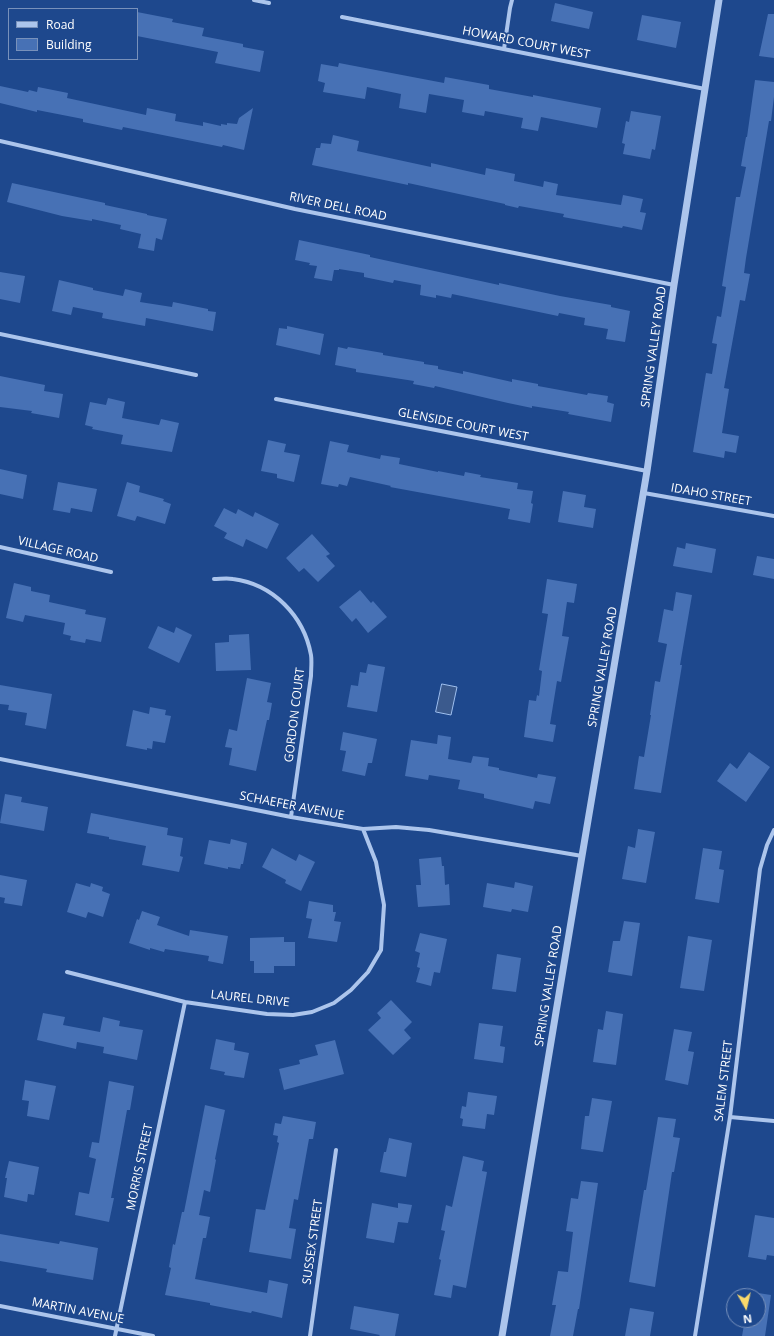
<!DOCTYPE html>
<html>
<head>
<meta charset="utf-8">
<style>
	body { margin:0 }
	#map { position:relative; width:774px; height:1336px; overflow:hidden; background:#1e488d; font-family:"Open Sans",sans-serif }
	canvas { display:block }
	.legend { position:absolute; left:8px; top:8px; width:130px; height:52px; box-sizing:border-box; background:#1e488d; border:1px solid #7891bb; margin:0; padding:5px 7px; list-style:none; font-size:12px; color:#fff }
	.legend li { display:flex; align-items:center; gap:8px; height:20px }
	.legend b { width:20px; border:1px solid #7891bb }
	.north { position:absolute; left:726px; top:1288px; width:40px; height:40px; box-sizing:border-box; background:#1e488d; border:1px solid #7891bb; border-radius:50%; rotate:172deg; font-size:11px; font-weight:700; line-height:16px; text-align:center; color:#fff }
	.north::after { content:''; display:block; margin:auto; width:14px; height:18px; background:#fbda6b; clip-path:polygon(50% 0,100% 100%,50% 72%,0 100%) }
</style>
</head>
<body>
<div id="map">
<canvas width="774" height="1336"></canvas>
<ul class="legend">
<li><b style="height:5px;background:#acc5ec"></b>Road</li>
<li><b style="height:11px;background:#4771b5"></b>Building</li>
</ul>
<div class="north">N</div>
</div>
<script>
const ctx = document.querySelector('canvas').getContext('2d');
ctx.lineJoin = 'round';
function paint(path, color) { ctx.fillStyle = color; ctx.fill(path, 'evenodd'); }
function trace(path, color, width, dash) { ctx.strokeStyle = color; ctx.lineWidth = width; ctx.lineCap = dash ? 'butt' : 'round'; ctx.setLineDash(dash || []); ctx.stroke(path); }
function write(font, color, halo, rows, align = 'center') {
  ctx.font = font + ' "Open Sans",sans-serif'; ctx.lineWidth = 3.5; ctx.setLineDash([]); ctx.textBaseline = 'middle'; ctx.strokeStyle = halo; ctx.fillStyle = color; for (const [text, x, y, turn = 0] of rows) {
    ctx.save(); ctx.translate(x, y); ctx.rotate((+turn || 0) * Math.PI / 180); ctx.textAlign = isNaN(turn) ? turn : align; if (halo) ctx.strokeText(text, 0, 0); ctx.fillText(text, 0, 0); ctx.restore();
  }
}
const water = new Path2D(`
	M442 684 457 687 451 715 436 712Z`);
const building = new Path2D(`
	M555 3 593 12 589 29 551 21Z
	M137 12 173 19 172 22 204 28 202 36 243 44V47L264 51 260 72 215 63 218 52 137 36Z
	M768 14H774V58L759 56Z
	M642 15 681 22 676 48 637 40Z
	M339 63 444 83 445 77 489 85V89L533 97V95L601 108 597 128 541 117 538 131 521 128 523 118 485 111 484 116 462 112 464 100 429 94 426 113 399 108 401 94 367 87 365 99 323 92 325 83 318 81 321 64 338 67Z
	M755 80 774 82V97L771 121H769L746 258 744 273 750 274 745 301 740 300 724 388 729 389 722 433 739 436 736 453 725 451 724 458 693 452 706 373 712 374 717 344 712 343 717 316 721 317 726 287 722 286 736 197H740L746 167 741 166 746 137H747Z
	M0 86 28 92 29 90 37 92 38 87 68 93 67 98 146 115 147 108 176 114 175 121 203 126V122L221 126V124L227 125V123L237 124 239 118 253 108 244 150 223 145 222 147 123 127 122 130 83 122V119L37 110V112L0 103Z
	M631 111 661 116 655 150 652 149 650 159 623 154 625 144 622 143 626 121 629 122Z
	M333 135 359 141 357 151 431 167V163L485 175 486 168 515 174 514 181 543 187 544 181 558 184 556 195 621 205 623 195 643 199 640 212 646 213 642 230 623 226 622 228 563 217 564 214 519 206 518 208 505 205V204L408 183V185L312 165 316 148H320L321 143 331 144Z
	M12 183 105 203V205L147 214V215L167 219 162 240 156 238 154 251 138 248 141 234 120 229 121 225 92 219V221L62 216 7 202Z
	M299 240 370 255V257L499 285V283L560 296 611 305V307L630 311 625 342 606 339 608 329 584 325 585 318 559 313 558 316 452 294 451 298 436 295V298L420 295 421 285 394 280 393 283 364 277V273L339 269V270H334L332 281 314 278 317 266 309 265 310 263 295 260Z
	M0 272 25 276 20 303 0 299Z
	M59 280 93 288V290L123 296 125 289 142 293 140 302 172 307 173 302 208 309V311L216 312 213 331 146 318 145 326 102 318 103 313 73 307 71 315 52 311Z
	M287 326 324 334 320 355 276 345 279 328 287 329Z
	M338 347 347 349 348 347 383 353V355L424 362V364L438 366V369L463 374V371L512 382V379L538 384V386L549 388 587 395 588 393 608 396 607 402 614 404 611 422 568 414 569 412 532 406V408L508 403 435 386 434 388 413 384 414 381 356 372V369L335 365Z
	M0 376 45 385 44 391 63 394 59 418 31 413 32 411 0 407Z
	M108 398 125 402 122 418 159 425 161 419 179 423 172 452 121 444 123 435 92 429 93 427 85 425 90 402 106 405Z
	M268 440 286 444 284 452 300 455 294 482 277 478V474L261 471Z
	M330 441 349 445 347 452 380 459 381 455 400 458 399 464 438 472V471L464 476 465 472 481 475 480 477 518 483 517 489 533 491 531 503 533 504 530 523 508 519 510 509 390 487 391 486 350 477 347 486 339 484 338 487 321 484Z
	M0 469 27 475 23 499 0 494Z
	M58 482 97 489 92 512 71 508 70 513 53 510Z
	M127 482 140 486 139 492 164 499 163 501 171 504 165 524 137 516 135 521 117 516Z
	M563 491 586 495 584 507 596 509 593 528 558 522Z
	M224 508 236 514 238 509 253 517 255 512 279 524 267 549 246 539 243 547 224 538 227 533 214 526Z
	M312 534 330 554 326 556 335 566 318 582 304 568 299 572 286 558Z
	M686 543 716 549 712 573 673 566 677 547 685 549Z
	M757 556 774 559V579L753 575Z
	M547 579 577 584 574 603 567 602 562 636 569 637 561 682 557 681 550 724 556 725 553 742 524 737 529 700 536 701 537 695 539 696 542 671 539 670 548 614 542 613Z
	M14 583 31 587V591L50 595 49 602 86 610 85 614 106 618 101 642 86 639 85 643 70 640 71 636 63 634 65 623 25 615 23 622 6 618Z
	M360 590 371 603 373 601 387 617 368 633 356 618 352 622 339 607Z
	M676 592 692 595 680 665H682L661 793 634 789 639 756 644 757 651 715H650L655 681 660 682 667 644 658 642 664 609 673 611Z
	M158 626 174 633 176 627 192 635 179 663 148 648Z
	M249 634 251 670 216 671 215 643 229 642V635Z
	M368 664 385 667 377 712 347 707 351 685 358 686 360 672 366 673Z
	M247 678 271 683 267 702 272 703 269 720H267L256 771 229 765 232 748 225 747 229 729 237 731Z
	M0 685 52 694 46 729 25 725 27 713 8 710 9 705 0 704Z
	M150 707 166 710 165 715 171 716 165 743 153 741 152 749 147 748V750L126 746 133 710 149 714Z
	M343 732 377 739 372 763H368L365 776 342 771 346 751 340 750Z
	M438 735 451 737 448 759 471 763 473 756 489 758 488 766 499 768V770L537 778 538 774 556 777 550 804 535 801 533 809 484 798V794L458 789 460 780 429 775 428 780 405 776 411 740 437 744Z
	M749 752 770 767 746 802 717 781 730 763 737 769Z
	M5 794 22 797 21 802 48 807 44 831 0 823Z
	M91 813 168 828 167 835 183 838 180 856 183 857 179 872 142 865 146 846 109 839V837L87 833Z
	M638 829 655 832 646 883 622 879 628 846 635 848Z
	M231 839 247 843 243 864H241L240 869 228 867V869L204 864 209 840 230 844Z
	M272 848 296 861 299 854 315 862 301 891 285 883 286 880 262 867Z
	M703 848 722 851 719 869 724 870 719 903 695 899Z
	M441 857 442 866H444L445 885 449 884 450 905 418 907 416 885H421L419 859Z
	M0 875 27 880 22 906 4 903 5 898 0 897Z
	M515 882 533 886 528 912 512 909 511 912 483 907 487 883 514 888Z
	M76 883 90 887 91 883 103 887 102 891 110 894 103 917 88 912 86 918 67 912Z
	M309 901 333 905V912H336L334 921 341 922 337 942 308 938 312 919 306 918Z
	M142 911 160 917 157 925 189 936 190 930 228 936 223 964 208 961 209 956 165 949 164 952 150 948V950L129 943 137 919 139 920Z
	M624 921 640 923 632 976 608 972 613 941H620Z
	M420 933 447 939 440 973 434 972 431 986 416 982 420 968 417 967 420 953 415 951Z
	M688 936 712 940 704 991 680 988Z
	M284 937V942H295V966H274V973H254V961H250V938Z
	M497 954 521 958 516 992 492 989Z
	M391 1000 412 1022 404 1030 411 1038 393 1055 368 1030 381 1018 377 1013Z
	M606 1011 623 1014 616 1065 593 1062 598 1029 603 1030Z
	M43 1013 65 1017 63 1025 100 1032 103 1017 120 1021 119 1026 143 1030 137 1060 103 1053 104 1047 77 1042 76 1049 37 1040Z
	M479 1023 503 1026 500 1046 505 1047 503 1063 474 1059Z
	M674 1029 692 1032 688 1051 694 1052 688 1085 665 1080Z
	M216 1039 235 1043 234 1050 249 1053 244 1078 224 1075 225 1072 210 1069Z
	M335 1040 344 1074 284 1090 279 1069 300 1064 299 1060 318 1055 315 1045Z
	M25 1080 56 1086 49 1120 27 1116 29 1101 22 1100Z
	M109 1081 134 1086 130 1110H127L111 1198H114L109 1222 75 1215 79 1192 89 1194 96 1159 89 1157 92 1142 99 1143Z
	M468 1092 497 1096 494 1115 487 1114 485 1129 462 1126 463 1119 460 1118 462 1106 466 1107Z
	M592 1098 612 1101 603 1152 581 1149 585 1116H589Z
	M205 1105 225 1110 215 1159 216 1160 210 1192 204 1190 199 1215 210 1217 206 1238H203L195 1279 267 1293 269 1280 288 1284 282 1318 252 1311 251 1313 210 1305V1303L165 1295 171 1268 169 1267 173 1244 175 1245 182 1212H184Z
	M283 1116 316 1122 313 1139H309L298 1200 294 1199 289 1228 296 1229 291 1259 249 1252 256 1209 265 1210 279 1143 277 1142 278 1136 273 1135 275 1123 281 1124Z
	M658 1117 676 1119 673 1137 680 1138 674 1172H672L655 1287 629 1282 644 1190H646Z
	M389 1138 412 1143 406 1177 380 1172 384 1152H386Z
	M463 1156 484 1161 482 1171 487 1172 466 1288 453 1285 451 1298 434 1295 441 1260 439 1259 445 1231 441 1230 446 1205 452 1207Z
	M9 1161 39 1167 34 1195 28 1194 27 1202 4 1197 7 1178H5Z
	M581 1181 598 1183 579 1309H578L573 1336H550L556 1305H552L558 1271 568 1272 573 1232 566 1231 571 1198 578 1199Z
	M372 1203 398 1208V1203L412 1205 408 1223 398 1222 394 1243 366 1238Z
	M755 1215 774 1218V1256L767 1255 766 1260 748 1257Z
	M0 1234 59 1244 60 1241 98 1248 93 1280 46 1272 47 1269 0 1261Z
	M745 1291 771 1295 765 1336H742L744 1325 740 1324 741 1320H758V1296H744Z
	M354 1306 399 1314 395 1336H379L380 1335 350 1329Z
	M630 1308 654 1312 650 1336H625Z`);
const minor = new Path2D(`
	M254 0 269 3
	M342 17 705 89
	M504 49 510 8 512 0
	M0 141 295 209 674 285
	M0 334 196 375
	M276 399 647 471
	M644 493 774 516
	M0 547 111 572
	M214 579C220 579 227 578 233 579 273 584 304 616 311 655 312 661 311 669 311 676L291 817
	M0 759 291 817 363 829 396 827 429 830 582 856
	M67 972 185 1002 267 1014 293 1015 312 1012 334 1003 351 990 368 972 381 950 384 905 376 862 363 829
	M730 1117 774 1121
	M0 1306 153 1336
	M115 1336 185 1002
	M310 1336 336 1150
	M695 1336 730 1117 760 869 767 845 774 830`);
const tertiary = new Path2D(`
	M502 1336 582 856 647 471 674 285 719 0`);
const streetNames = [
	["HOWARD COURT WEST",526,43,11],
	["RIVER DELL ROAD",338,207,12],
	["SPRING VALLEY ROAD",654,347,-82],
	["GLENSIDE COURT WEST",463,425,11],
	["IDAHO STREET",711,495,10],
	["VILLAGE ROAD",58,550,13],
	["SPRING VALLEY ROAD",603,667,-80],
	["GORDON COURT",295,715,-83],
	["SCHAEFER AVENUE",292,806,11],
	["SPRING VALLEY ROAD",549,986,-81],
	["LAUREL DRIVE",250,999,6],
	["SALEM STREET",724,1081,-83],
	["MORRIS STREET",140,1167,-78],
	["SUSSEX STREET",313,1242,-82],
	["MARTIN AVENUE",78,1311,11]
];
paint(water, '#3b5a8d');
trace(water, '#9fbfee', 1);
paint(building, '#4771b5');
trace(minor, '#acc5ec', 4);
trace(tertiary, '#acc5ec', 7);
write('12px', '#fff', '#1e488d', streetNames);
</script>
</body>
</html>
